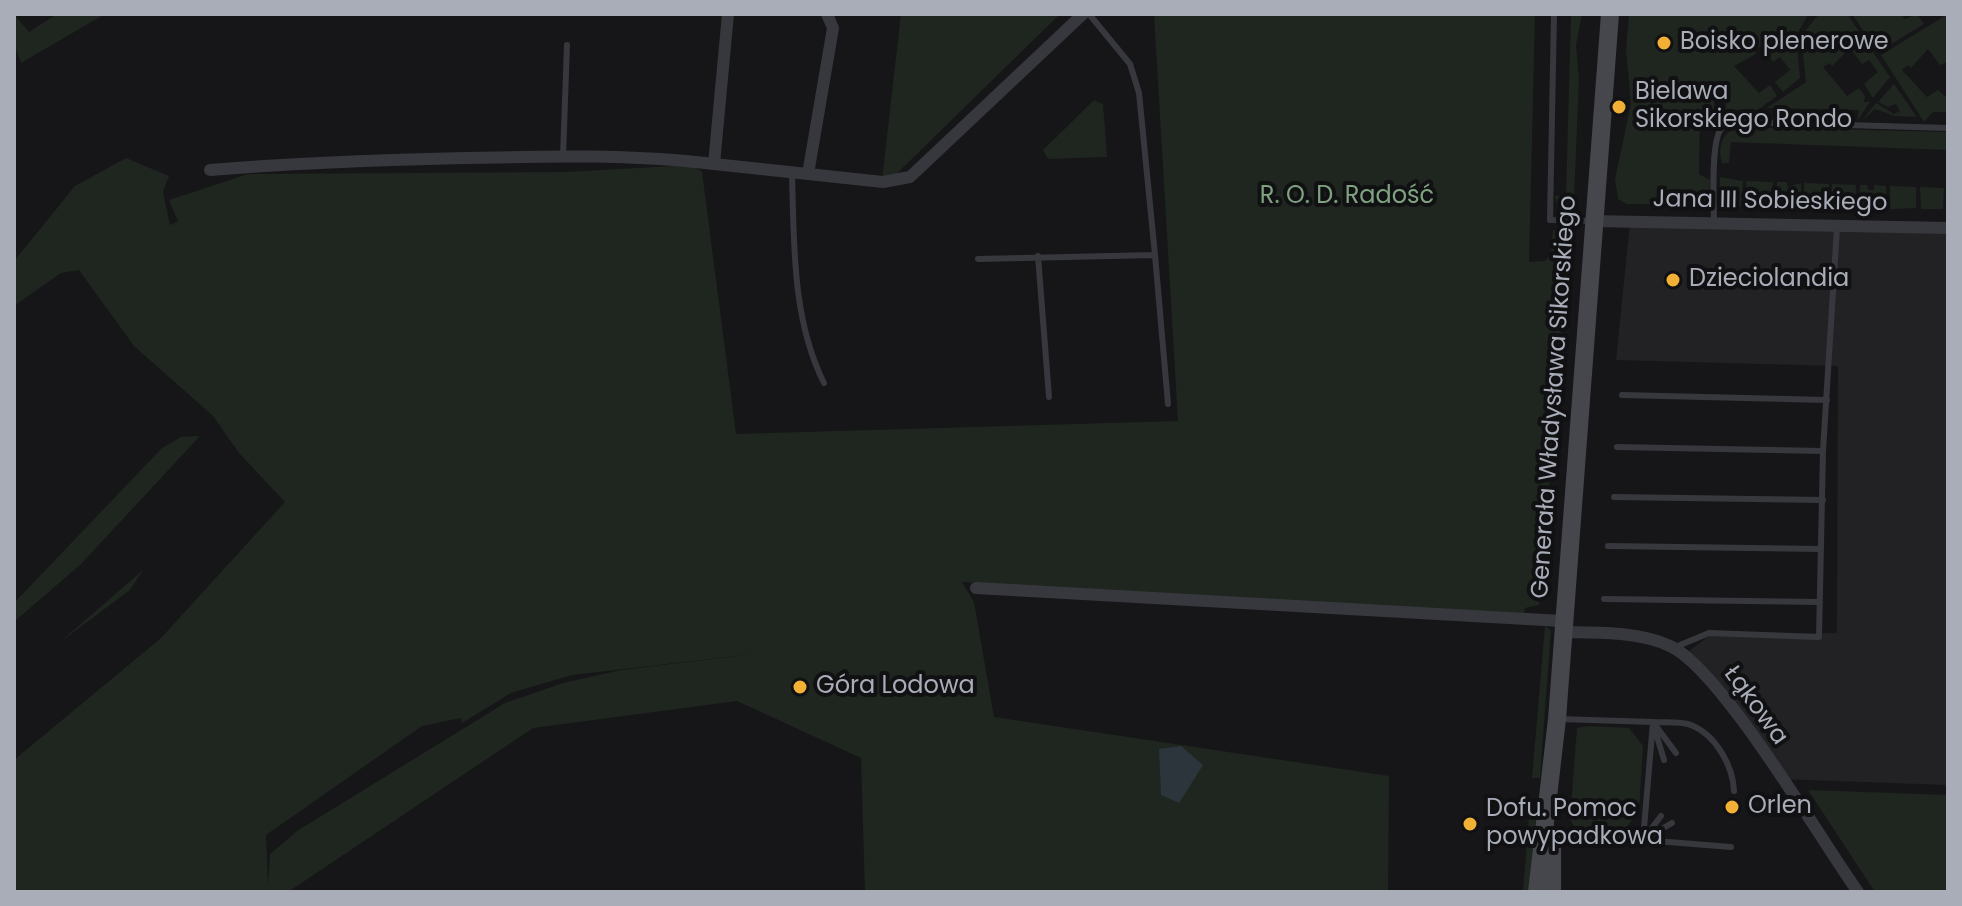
<!DOCTYPE html>
<html>
<head>
<meta charset="utf-8">
<style>
	body { margin:0 }
	#map { position:relative; width:1962px; height:906px; overflow:hidden; background:#161618; font-family:Poppins,sans-serif }
	canvas { display:block }
	.frame { position:absolute; inset:0; border:16px solid #a8adb8; pointer-events:none }
</style>
</head>
<body>
<div id="map">
<canvas width="1962" height="906"></canvas>
<div class="frame"></div>
</div>
<script>
const ctx = document.querySelector('canvas').getContext('2d');
ctx.lineJoin = 'round';
function paint(path, color) { ctx.fillStyle = color; ctx.fill(path, 'evenodd'); }
function trace(path, color, width, dash) { ctx.strokeStyle = color; ctx.lineWidth = width; ctx.lineCap = dash ? 'butt' : 'round'; ctx.setLineDash(dash || []); ctx.stroke(path); }
function write(font, color, halo, rows, align = 'center') {
  ctx.font = font + ' Poppins,sans-serif'; ctx.lineWidth = 8; ctx.setLineDash([]); ctx.textBaseline = 'middle'; ctx.strokeStyle = halo; ctx.fillStyle = color; for (const [text, x, y, turn = 0] of rows) {
    ctx.save(); ctx.translate(x, y); ctx.rotate((+turn || 0) * Math.PI / 180); ctx.textAlign = isNaN(turn) ? turn : align; if (halo) ctx.strokeText(text, 0, 0); ctx.fillText(text, 0, 0); ctx.restore();
  }
}
const built = new Path2D(`
	M1630 223 1948 230V785L1780 779 1684 655 1710 635 1837 633 1838 366 1616 360Z`);
const green = new Path2D(`
	M14 14 29 32 57 14H105L21 63 14 44Z
	M901 14H1060L881 189Z
	M1154 14H1535L1529 262 1545 261 1551 254 1553 230 1566 231 1569 242 1539 605 1525 608 1524 614 962 582 974 602 994 717 1389 776 1388 892H865L861 758 737 701 533 728 288 892H14V760L161 638 285 502 239 453 213 416 134 346 79 270 61 273 14 306V261L75 186 126 158 169 176 163 192 170 225 178 221 169 200 248 174 566 172 691 165 702 172 736 434 1178 421ZM763 653 621 670 563 683 505 703 297 831 270 854 268 885 266 835 422 726 461 718 462 723 511 693 572 675Z
	M1571 14H1582L1576 45 1579 80 1574 197 1568 213 1558 209 1555 196 1566 195Z
	M1629 14 1808 15 1796 36 1800 78 1783 92 1775 82 1790 70 1780 57 1773 62 1761 46 1754 50 1756 54 1734 66 1759 93 1770 85 1777 96 1756 111 1729 109 1726 116V97H1714V116L1700 110 1699 174 1710 180 1709 205 1627 204 1618 199 1615 179 1631 104 1626 50Z
	M1819 14H1847L1890 77 1873 98 1864 84 1878 72 1869 60 1862 64 1850 48 1832 66 1830 63 1823 67 1847 96 1859 88 1865 96 1864 102H1870L1857 121 1859 110 1767 108 1806 82 1801 36Z
	M1852 14H1901L1905 19 1917 14 1924 24 1878 52Z
	M1948 14V62L1940 65 1928 49 1911 68 1908 65 1902 70 1927 97 1938 90 1948 99V112H1933L1924 122 1881 55Z
	M1894 84 1917 117 1895 116 1875 109 1862 121 1876 103 1894 114 1900 111 1896 104 1888 107 1878 102Z
	M1094 100 1103 104 1107 157 1048 159 1043 150Z
	M1741 127 1948 132V150L1731 142 1729 163H1722C1717 147 1722 130 1741 127Z
	M1720 177 1743 181 1742 206H1719Z
	M1746 181 1773 182 1771 207 1747 206Z
	M1777 182H1787V187L1801 183V206H1776Z
	M1804 183 1829 184 1828 208 1804 207Z
	M1832 184 1856 185 1855 208H1831Z
	M1860 185H1867L1868 190H1874V185L1886 186V209L1859 208Z
	M1890 186 1916 187V208L1890 209Z
	M1920 187 1944 188 1943 209H1921Z
	M200 436 81 564 14 622V603L162 448 181 437Z
	M143 570 130 590 59 643Z
	M1545 626 1551 630 1540 778H1532Z
	M1588 726 1629 728 1643 746 1639 810 1624 831 1576 829 1570 819 1577 728Z
	M1808 790 1948 795V892H1875Z
	M1530 805 1537 808 1530 892H1523Z`);
const water = new Path2D(`
	M1181 746 1203 765 1179 803 1161 795 1159 749Z`);
const service = new Path2D(`
	M1554 14 1550 220 1592 221
	M563 156 567 45
	M792 173C794 243 792 319 824 383
	M1714 223C1714 205 1710 139 1722 128 1729 122 1739 123 1747 122L1948 128
	M1155 255 1168 404
	M1038 256 1049 397
	M978 259 1155 255 1139 93 1130 64 1089 14
	M1622 395 1827 400
	M1617 447 1823 451
	M1614 497 1823 500
	M1608 546 1821 549
	M1604 599 1820 602
	M1673 648 1709 633 1819 637 1823 451 1837 227
	M1653 722C1664 723 1680 721 1691 725 1716 735 1733 766 1734 791
	M1653 722 1676 753
	M1655 730 1664 760
	M1548 829 1552 834 1643 840 1653 722 1560 719
	M1645 837 1661 816
	M1643 840 1731 847
	M1643 840 1672 823`);
const minor = new Path2D(`
	M728 14 714 164 808 174 833 28 827 14
	M210 170C295 163 379 160 465 158 548 156 631 154 714 164
	M808 174 883 182 910 177 1083 14
	M1592 221 1948 228
	M976 588 1562 621
	M1561 632C1596 633 1638 631 1670 646 1721 669 1820 839 1858 892`);
const secondary = new Path2D(`
	M1537 892 1557 719 1610 14
	M1552 892V843`);
const markers = [
	[1664,43,8,"#f2b134"],
	[1619,107,8,"#f2b134"],
	[1673,280,8,"#f2b134"],
	[800,687,8,"#f2b134"],
	[1732,807,8,"#f2b134"],
	[1470,824,8,"#f2b134"]
];
const poiNames = [
	["Boisko plenerowe",1680,43],
	["Bielawa",1635,93],
	["Sikorskiego Rondo",1635,121],
	["Dzieciolandia",1689,280],
	["Góra Lodowa",816,687],
	["Orlen",1748,807],
	["Dofu. Pomoc",1486,810],
	["powypadkowa",1486,838]
];
const parkNames = [
	["R. O. D. Radość",1347,197]
];
const streetNames = [
	["Jana III Sobieskiego",1770,202,1],
	["Generała Władysława Sikorskiego",1555,397,-86],
	["Łąkowa",1755,706,54]
];
paint(built, '#222225');
paint(green, '#1e261f');
paint(water, '#2c353c');
trace(service, '#37383d', 6);
trace(minor, '#37383d', 12);
trace(secondary, '#45474d', 18);
for (const [x, y, r, color] of markers) { const dot = new Path2D(); dot.arc(x, y, r, 0, 2 * Math.PI); ctx.fillStyle = color; ctx.fill(dot); trace(dot, '#111113', 3); }
write('24px', '#a8adb8', '#111113', poiNames, 'left');
write('24px', '#7fa381', '#111113', parkNames);
write('24px', '#a8adb8', '#111113', streetNames);
</script>
</body>
</html>
